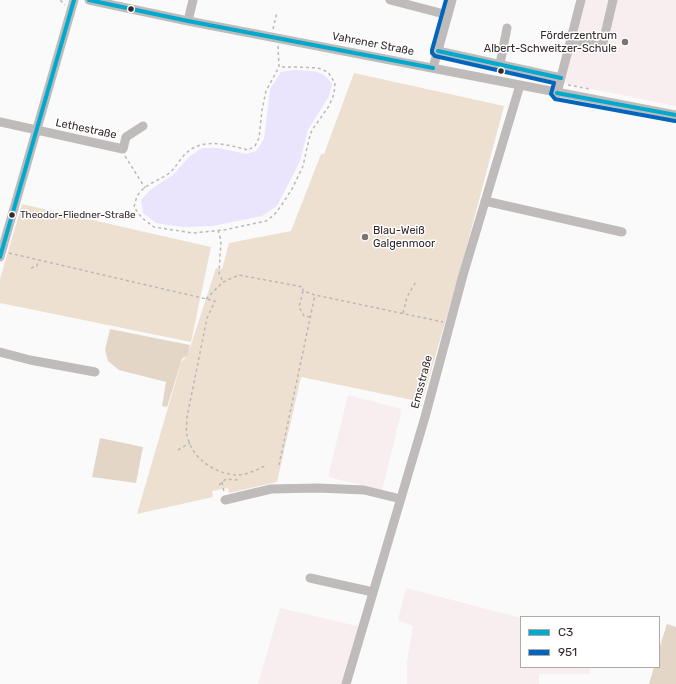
<!DOCTYPE html>
<html>
<head>
<meta charset="utf-8">
<style>
	body { margin:0 }
	#map { position:relative; width:676px; height:684px; overflow:hidden; background:#fafafa; font-family:Rubik,sans-serif }
	canvas { display:block }
	.legend { position:absolute; left:520px; top:616px; width:140px; height:52px; box-sizing:border-box; background:#fff; border:1px solid #afa9aa; margin:0; padding:5px 7px; list-style:none; font-size:12px; color:#36282b }
	.legend li { display:flex; align-items:center; gap:8px; height:20px }
	.legend b { width:20px; border:1px solid #afa9aa }
</style>
</head>
<body>
<div id="map">
<canvas width="676" height="684"></canvas>
<ul class="legend">
<li><b style="height:5px;background:#00a9ce"></b>C3</li>
<li><b style="height:5px;background:#0065bd"></b>951</li>
</ul>
</div>
<script>
const ctx = document.querySelector('canvas').getContext('2d');
ctx.lineJoin = 'round';
function paint(path, color) { ctx.fillStyle = color; ctx.fill(path, 'evenodd'); }
function trace(path, color, width, dash) { ctx.strokeStyle = color; ctx.lineWidth = width; ctx.lineCap = dash ? 'butt' : 'round'; ctx.setLineDash(dash || []); ctx.stroke(path); }
function write(font, color, halo, rows, align = 'center') {
  ctx.font = font + ' Rubik,sans-serif'; ctx.lineWidth = 3; ctx.setLineDash([]); ctx.textBaseline = 'middle'; ctx.strokeStyle = halo; ctx.fillStyle = color; for (const [text, x, y, turn = 0] of rows) {
    ctx.save(); ctx.translate(x, y); ctx.rotate((+turn || 0) * Math.PI / 180); ctx.textAlign = isNaN(turn) ? turn : align; if (halo) ctx.strokeText(text, 0, 0); ctx.fillText(text, 0, 0); ctx.restore();
  }
}
const built = new Path2D(`
	M585 0H676V106L563 83Z
	M348 395 402 409 382 490 328 477Z
	M406 588 521 618V667H591L589 674H539V684H407V662L413 626 398 620Z
	M280 608 361 627 344 684H258Z`);
const green = new Path2D(`
	M354 73 504 106 462 264 422 402 301 377 277 482 229 493 228 488 212 491 213 497 137 514 181 363 188 354 216 268 222 269 229 243 291 231 321 154H324Z
	M22 204 211 247 191 342 0 303V279Z`);
const forest = new Path2D(`
	M110 329 190 345 188 355 182 359 167 407 162 406 166 382 119 370 108 361 105 350Z
	M100 438 143 447 136 483 92 477Z
	M667 624 676 627V684H649L654 667H659V649Z`);
const water = new Path2D(`
	M295 70C311 71 323 69 332 84L329 96 308 130 300 161 292 177 277 206 262 216 213 226 182 227 156 223 143 213 141 200 150 190 173 175 189 157 202 148H219L246 154 256 151 264 139 270 89 281 72Z`);
const path = new Path2D(`
	M61 0V1L65 5
	M273 29 277 12
	M336 40 361 45
	M278 46 279 67H297L318 68 328 72 335 83 334 94 329 106 312 130 309 139 303 166 292 189 281 206 274 215 266 221 224 230 193 233 154 227 142 218 134 207C135 203 136 198 138 195 145 184 158 181 168 174 175 169 180 159 186 153 204 137 228 145 248 150L255 146 259 138 262 110 266 91 279 67
	M568 85 590 89
	M125 156 145 188
	M218 230 221 241 219 273 223 282
	M9 253 215 301 207 318 187 417C187 424 185 432 188 439 194 460 217 475 239 475 248 474 258 470 266 465
	M31 268 37 266 38 260
	M303 291 299 307 304 316 310 317
	M206 299 223 282 239 275 303 287V291L315 295 443 322
	M403 313 407 297 417 280
	M178 450 190 443
	M279 465 315 295
	M222 482 224 492
	M219 485 226 479 238 480`);
const minor = new Path2D(`
	M89 0 188 21 676 115
	M390 0 448 15
	M188 21 193 0
	M571 39 602 47 613 0
	M438 51 561 78
	M500 64 507 28
	M433 68 452 0
	M557 93 581 0
	M0 122 123 149 126 137 143 126
	M485 201 622 232
	M0 257 74 0
	M0 352 30 360 95 372
	M225 500 271 489 318 488 364 490 401 499
	M310 578 373 592
	M346 684 425 417 463 275 520 85`);
const bus1 = new Path2D(`
	M89 0 188 21 433 68
	M438 51 561 78
	M557 93 676 115
	M0 257 74 0`);
const bus2 = new Path2D(`
	M446 0 432 50V53L435 56 554 83 551 94 555 99 675 121`);
const markers = [
	[131,9,3.5,"#36282b"],
	[625,42,4,"#7b7273"],
	[501,71,3.5,"#36282b"],
	[12,215,3.5,"#36282b"],
	[365,237,4,"#7b7273"]
];
const busNames = [
	["Theodor-Fliedner-Straße",20,215]
];
const poiNames = [
	["Förderzentrum",617,36],
	["Albert-Schweitzer-Schule",617,49],
	["Blau-Weiß",373,231,"left"],
	["Galgenmoor",373,244,"left"]
];
const streetNames = [
	["Vahrener Straße",373,44,11],
	["Lethestraße",86,129,12],
	["Emsstraße",422,382,-75]
];
paint(built, '#f8edef');
paint(green, '#ede0d0');
paint(forest, '#e3d6c6');
paint(water, '#eae4fc');
trace(path, '#bab8b8', 1.5, [3, 3]);
trace(minor, '#bebbba', 9);
trace(bus1, '#00a9ce', 4);
trace(bus2, '#0065bd', 4);
for (const [x, y, r, color] of markers) { const dot = new Path2D(); dot.arc(x, y, r, 0, 2 * Math.PI); ctx.fillStyle = color; ctx.fill(dot); trace(dot, '#fff', 1.5); }
write('10px', '#36282b', '#fff', busNames, 'left');
write('11px', '#36282b', '#fff', poiNames, 'right');
write('11px', '#36282b', '#fff', streetNames);
</script>
</body>
</html>
